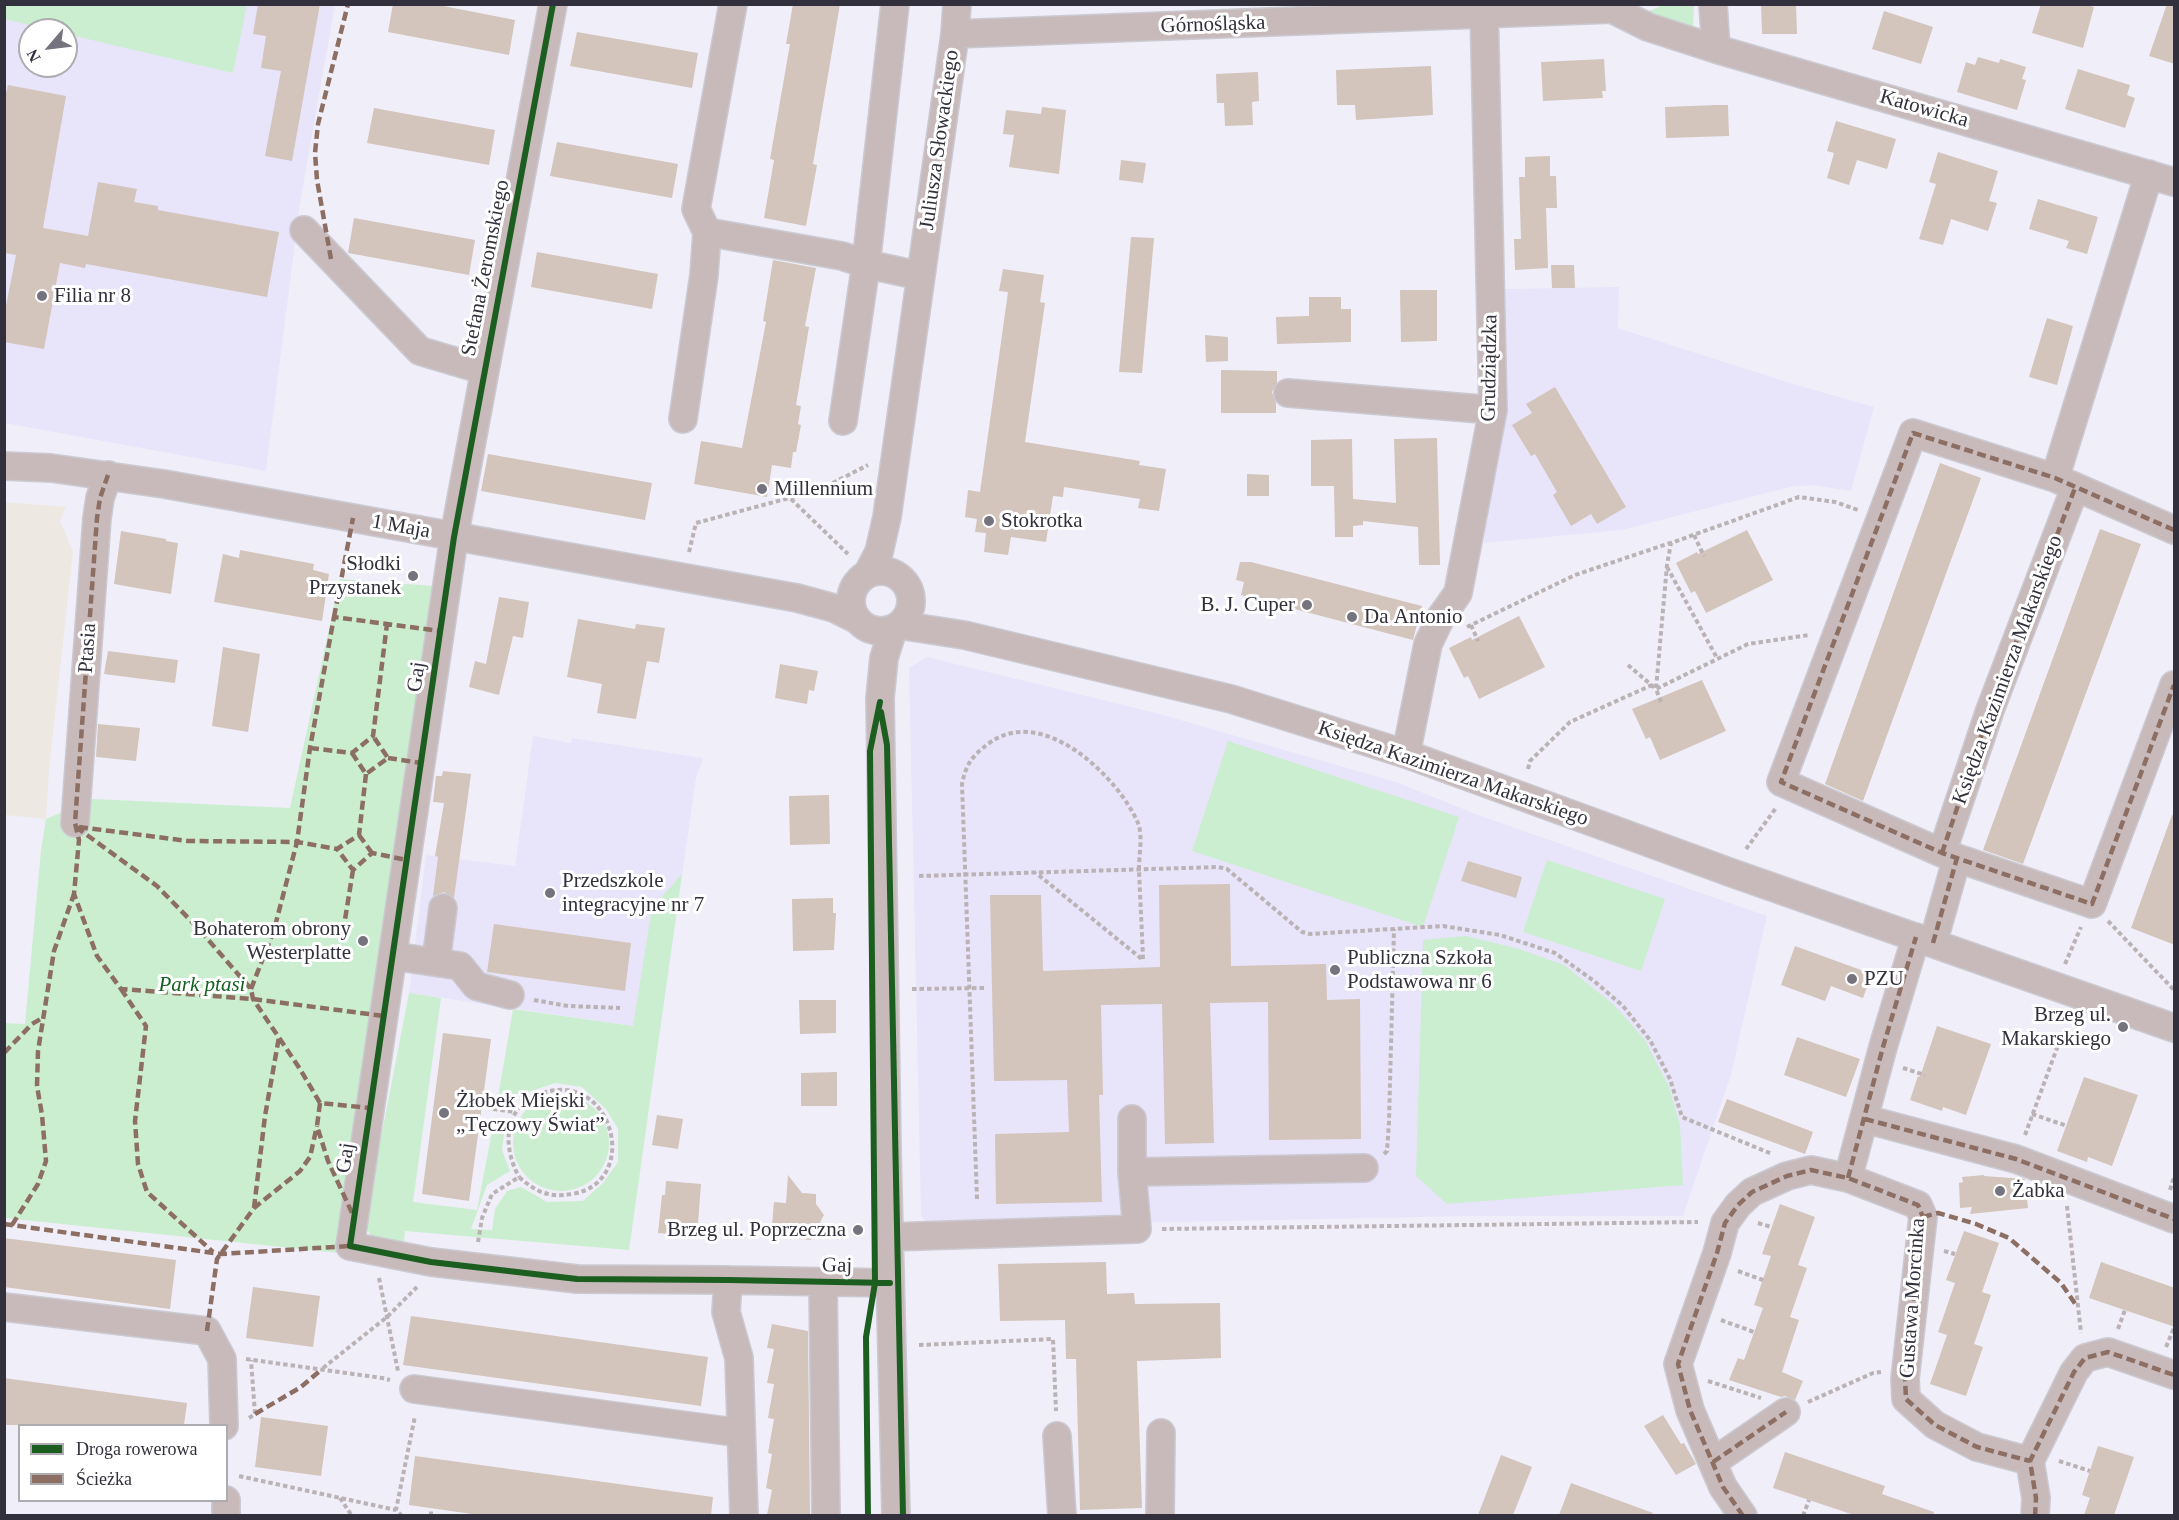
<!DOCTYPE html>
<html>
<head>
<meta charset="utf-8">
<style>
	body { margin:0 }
	#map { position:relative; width:2179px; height:1520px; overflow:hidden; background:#f0eff9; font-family:"Times New Roman",serif }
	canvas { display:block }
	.frame { position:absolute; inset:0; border:6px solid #32303c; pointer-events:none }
	.legend { position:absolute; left:18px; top:1424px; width:210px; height:78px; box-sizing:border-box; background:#fff; border:2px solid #adacb1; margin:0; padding:8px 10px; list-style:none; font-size:18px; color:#32303c }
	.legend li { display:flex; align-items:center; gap:12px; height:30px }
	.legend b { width:30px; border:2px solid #adacb1 }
	.north { position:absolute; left:18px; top:18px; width:60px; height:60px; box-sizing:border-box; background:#fff; border:2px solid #adacb1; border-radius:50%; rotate:242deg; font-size:16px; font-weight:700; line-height:24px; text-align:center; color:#32303c }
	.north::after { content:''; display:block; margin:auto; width:21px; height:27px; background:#74737e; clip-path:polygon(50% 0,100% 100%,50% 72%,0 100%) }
</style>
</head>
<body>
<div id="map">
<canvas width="2179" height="1520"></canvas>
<div class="frame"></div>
<ul class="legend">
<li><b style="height:8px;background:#1b5e20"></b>Droga rowerowa</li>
<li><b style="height:8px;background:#8d6e63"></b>Ścieżka</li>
</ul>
<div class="north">N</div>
</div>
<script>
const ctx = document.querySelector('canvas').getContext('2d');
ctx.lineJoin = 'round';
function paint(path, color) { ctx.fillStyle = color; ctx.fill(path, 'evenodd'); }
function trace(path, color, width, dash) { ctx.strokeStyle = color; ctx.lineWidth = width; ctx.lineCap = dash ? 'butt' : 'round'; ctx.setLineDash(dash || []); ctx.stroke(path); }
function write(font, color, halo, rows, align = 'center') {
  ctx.font = font + ' "Times New Roman",serif'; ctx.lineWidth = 6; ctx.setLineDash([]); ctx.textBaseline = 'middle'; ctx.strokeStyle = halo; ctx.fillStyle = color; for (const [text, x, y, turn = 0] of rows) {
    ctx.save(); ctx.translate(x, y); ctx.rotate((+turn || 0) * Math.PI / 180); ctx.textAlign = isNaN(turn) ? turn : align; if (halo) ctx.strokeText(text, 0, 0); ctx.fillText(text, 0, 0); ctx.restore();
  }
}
const commercial = new Path2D(`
	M4 502 66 507 60 521 73 551 49 769 46 819 5 815Z`);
const built = new Path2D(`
	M4 5H335L300 203 266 471 5 423ZM30 30H66V66H30Z
	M1619 287 1618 328 1790 383 1874 407 1851 491 1811 485 1790 487 1622 530 1484 543 1488 479 1505 419 1504 289Z
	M927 657 1156 713 1396 782 1478 815 1767 916 1731 1075 1683 1216H1474L931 1227 921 1216 909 668Z
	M533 736 571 743 572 738 703 758 696 778 660 1030 409 993 426 855 515 866Z`);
const green = new Path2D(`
	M5 4H247V5L233 73 66 34V30H50L5 19Z
	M1663 5H1694L1693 29 1648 15 1649 11Z
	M340 579 433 586 339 1253 5 1218V1023L25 1024 41 850 46 819 93 799 290 808Z
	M1228 741 1459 817 1423 927 1192 851Z
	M1547 860 1665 899 1641 971 1523 932Z
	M682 874 629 1250 405 1231 403 1248 377 1243 364 1226 409 993 441 998 413 1202 477 1210 494 1121 505 1126 502 1150 510 1171 487 1185 471 1229 492 1230 495 1209 507 1191 521 1187 547 1202 583 1201 603 1183 618 1162V1129L606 1109 582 1087 555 1083 528 1092 498 1097 513 1009 633 1026 652 908Z
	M1466 936 1519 949 1564 965 1613 1004 1645 1040 1669 1087 1680 1125 1683 1185 1447 1204 1416 1176 1423 940Z
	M513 1143a48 48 0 1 1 96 0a48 48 0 1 1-96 0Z`);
const building = new Path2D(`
	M258 4H320L292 161 265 156 281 71 261 68 266 36 253 34Z
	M393 4H433L515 20 509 55 388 32Z
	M793 4H840L813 164 817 165 806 226 764 218 774 160 770 159 790 44H786Z
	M1761 4H1796L1797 34H1762Z
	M2041 4H2083L2094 7 2083 48 2032 33Z
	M2167 4H2175V64L2149 56Z
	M1884 11 1933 27 1921 64 1872 49Z
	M577 32 698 53 692 88 570 66Z
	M1978 57 1999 63 2000 59 2026 67 2022 79 2026 80 2017 110 1957 92 1966 62 1975 65Z
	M1604 59 1606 91H1602L1603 98 1543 101 1541 62Z
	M1431 66 1433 115 1356 120 1355 105H1337L1336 70Z
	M2078 69 2130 85 2127 95 2135 98 2125 128 2065 109Z
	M1258 72 1259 101 1252 102 1253 125 1225 126 1224 103H1217L1216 74Z
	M8 85 66 96 43 228 88 236 98 182 137 189 134 202 158 206V210L279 232 267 297 86 264 85 268 60 263 44 349 4 342V316L16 255 4 253V101Z
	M1716 105H1728L1729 136 1666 138 1665 107Z
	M1042 107 1066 110 1059 174 1009 167 1014 135 1003 134 1006 110 1041 114Z
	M374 108 495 130 489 165 367 143Z
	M1836 121 1896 139 1887 169 1857 160 1849 185 1827 178 1834 153 1827 151Z
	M557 142 678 164 672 198 550 176Z
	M1938 152 1998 171 1989 201 1997 203 1988 231 1951 219 1943 245 1919 239 1936 184 1929 182Z
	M1550 156V176H1556L1557 208H1546L1548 268 1515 270 1514 239H1521L1519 177H1525V157Z
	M1121 160 1146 163 1143 183 1119 180Z
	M2038 199 2098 217 2087 254 2066 248 2069 241 2029 229Z
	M354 218 475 240 469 275 348 253Z
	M1131 237 1154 238 1142 373 1119 372Z
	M537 252 658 274 652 309 531 287Z
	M773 260 816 268 805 326 809 327 796 405 801 406 798 424 801 425 796 452H793L791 468 772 465 767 497 694 484 701 441 742 448 766 322 763 321Z
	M1551 265H1574L1575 288H1552Z
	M1003 269 1044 275 1040 302 1045 303 1025 442 1140 461 1139 465 1166 469 1159 511 1138 508 1140 499 1064 487 1063 497 1053 496 1046 542 1011 537 1008 555 984 552 986 533 975 532 977 519 965 517 968 490 980 492 1008 292 999 291Z
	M1400 290H1437V341L1401 342Z
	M1309 297H1341V309H1351V342L1277 344 1276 317 1309 316Z
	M2047 318 2073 326 2057 385 2029 377Z
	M1205 335 1228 337V361L1206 362Z
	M1221 370 1277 371V383L1272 392 1276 403V413H1221Z
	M1555 387 1626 507 1597 524 1591 514 1571 526 1553 495 1557 492 1535 454 1531 456 1512 425 1532 413 1526 404Z
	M1437 438 1440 565H1419L1418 527 1363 521V525L1353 526V537H1335L1334 486H1311V440L1352 439 1353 499 1396 503 1394 439Z
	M488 454 652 483 645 520 481 491Z
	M1940 463 1981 478 1863 801 1825 784Z
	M1247 474 1269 475V496H1247Z
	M2100 529 2141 544 2023 864 1983 850Z
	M1747 530 1773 580 1706 613 1695 591 1691 593 1676 563 1697 552 1698 554Z
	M121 531 166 539V541L178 543 171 594 114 584Z
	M240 550 314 564 313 570 329 574 322 621 214 602 223 554 239 558Z
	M1240 562H1251L1422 606 1413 640 1241 595 1244 582 1236 580Z
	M499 597 529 602 523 638 513 636 499 695 469 687 475 661 486 664Z
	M1519 616 1545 667 1479 699 1468 676 1464 678 1449 648 1471 637 1472 640Z
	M578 619 635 629 636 624 665 628 659 663 647 661 636 719 597 713 602 684 567 677Z
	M223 647 260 654 248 732 212 726Z
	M108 651 178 660 175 683 104 674Z
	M780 664 818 671 814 691 809 690 807 704 775 698Z
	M1702 680 1726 731 1660 760 1650 737 1646 739 1632 709Z
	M98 724 140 728 136 761 96 757Z
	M443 771 471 774 454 898 444 892 433 896 438 857 435 856 444 803 433 802 436 776H442Z
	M829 795 830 844 790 845 789 796Z
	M2172 815H2175V945L2131 928Z
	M1468 861 1522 877 1516 898 1461 881Z
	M1230 884 1231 966 1326 964 1327 1000 1360 999 1361 1139 1269 1140 1268 1002 1210 1003 1214 1143 1165 1144 1162 1004 1101 1005 1103 1095H1099L1102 1202 996 1204 995 1134 1069 1132 1067 1080 994 1081 990 895H1041L1043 971 1160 967 1159 885Z
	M833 898V913H836L834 950 793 951 792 899Z
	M494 924 631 943 625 991 487 972Z
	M1795 946 1872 974 1863 998 1831 986 1825 1001 1781 985Z
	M799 1000H836V1033L800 1034Z
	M1937 1026 1991 1044 1966 1115 1943 1107 1942 1111 1910 1100 1918 1076 1920 1077Z
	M443 1033 491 1039 469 1201 422 1194Z
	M1797 1037 1860 1059 1846 1097 1784 1075Z
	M837 1072V1106H801V1073Z
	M2084 1077 2138 1095 2112 1166 2088 1157 2087 1162 2057 1151Z
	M1727 1099 1813 1132 1805 1154 1718 1122Z
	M657 1115 683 1119 678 1149 652 1145Z
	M788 1175 802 1193 816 1194V1204L824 1215 811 1240 771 1236 774 1202 786 1203Z
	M1984 1175V1176L2025 1179 2028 1208 1970 1214 1972 1207 1960 1208 1959 1183 1963 1182 1962 1177Z
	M666 1181 701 1184 697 1237 658 1233 662 1195H665Z
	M1780 1204 1815 1217 1798 1265 1807 1268 1790 1317 1799 1320 1782 1372 1803 1381 1795 1400 1785 1396 1781 1397 1729 1380 1738 1358 1744 1360 1763 1308 1754 1305 1771 1256 1762 1254Z
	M1964 1231 1999 1243 1982 1292 1991 1295 1974 1344 1983 1347 1966 1396 1930 1384 1947 1335 1938 1332 1955 1283 1946 1280Z
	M4 1238 176 1260 170 1309 4 1287Z
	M1106 1262 1107 1294 1134 1293 1135 1304 1220 1303 1221 1358 1137 1361 1142 1508 1080 1510 1076 1359H1066L1065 1320 1000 1321 998 1264Z
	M2101 1262 2175 1288V1327L2089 1298Z
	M253 1287 320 1296 313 1347 246 1338Z
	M411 1316 708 1357 701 1406 403 1365Z
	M772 1324 808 1331 810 1515H767L772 1490 766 1488 772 1454 768 1453 774 1419 768 1418 774 1384 767 1383 774 1349 767 1348Z
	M4 1378 187 1403 184 1425H4Z
	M1663 1415 1681 1444 1684 1443 1696 1464 1676 1475 1644 1426Z
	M261 1417 328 1426 321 1476 255 1467Z
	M2098 1446 2134 1457 2114 1515H2084L2090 1498 2082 1495Z
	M1785 1452 1885 1486 1882 1494 1934 1512 1933 1515H1854L1773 1488Z
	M1501 1455 1532 1467 1513 1515H1478Z
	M415 1456 713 1497 711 1515H479L409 1505Z
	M1571 1483 1653 1513 1652 1515H1559Z`);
const path = new Path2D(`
	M791 499 848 554
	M1694 535 1704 556
	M689 552 696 523 819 490 868 465
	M1667 567 1717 658
	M1471 625 1478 641
	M1467 627 1575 575 1670 543
	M1628 665 1656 689 1748 644 1809 635
	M1661 702 1656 689 1667 565 1671 543 1799 497 1835 502 1858 510
	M1528 769 1530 761 1570 722 1652 685
	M1746 849 1776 808
	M919 876 1218 867 1227 869 1302 932 1310 934 1443 926 1500 935 1555 953 1594 981 1623 1006 1650 1040 1670 1079 1682 1117 1772 1154
	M2108 921 2174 990
	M2065 964 2081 927
	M912 989 984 988
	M534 1000 568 1006 620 1008
	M1903 1068 1925 1075
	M493 1109 515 1112
	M2032 1114 2067 1126
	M2025 1135 2064 1029
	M1384 1154 1387 1151 1389 1122 1394 929
	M2170 1190 2174 1177
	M977 1199 962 784C966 764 972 756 988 744 1041 703 1117 775 1138 823 1143 835 1139 855 1139 868 1140 899 1142 929 1143 960L1036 873
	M2067 1206 2081 1333
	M1758 1223 1771 1227
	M1162 1229 1698 1222
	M478 1242 482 1218 492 1194 519 1177C536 1192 549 1198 572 1194 641 1183 614 1073 546 1092 504 1103 501 1144 519 1177
	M1944 1251 1955 1254
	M1738 1271 1763 1280
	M379 1278 398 1371
	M1721 1320 1754 1332
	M2118 1329 2125 1310
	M919 1345 1053 1339 1056 1411
	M2166 1347 2174 1328
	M246 1359 382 1378 390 1380
	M323 1368 387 1317 417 1287
	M1708 1381 1761 1398
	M1808 1402 1873 1373 1881 1372
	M249 1418 255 1414 251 1360
	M2059 1461 2090 1471
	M239 1476 396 1510
	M340 1498 352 1516
	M402 1516 396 1510 415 1416
	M431 1516V1509
	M479 1516V1515
	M1803 1516 1809 1500`);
const minor = new Path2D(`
	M553 4 454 537 350 1246 431 1262 577 1279 728 1280 890 1283
	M1713 4 1716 49 2174 182
	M955 34 1612 9 1648 27 1716 49
	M304 230 420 351 484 370
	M707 232 842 256 866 264 921 276
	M1288 393 1493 410
	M683 419 704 275 707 232 696 209 733 4
	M843 421 866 264 895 4
	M4 466 51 468 164 484 797 598 834 608 856 619
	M2055 478 2149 174
	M2174 530 2055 478 1913 433 1781 782 1942 853 2092 904 2174 685
	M851 601a30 30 0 1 1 60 0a30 30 0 1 1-60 0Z
	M868 573 879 552 887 517 955 34 957 4
	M899 625 964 635 1231 699 1406 754 1732 873 2174 1028
	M893 629 884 658 880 698 887 1151 896 1516
	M1406 754 1428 644 1441 617 1458 593 1493 410 1484 4
	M75 823 97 518 100 498 108 475
	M1942 853 1990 710 2075 488
	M1933 943 1957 858
	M393 956 460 966 476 986 510 995
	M436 962 443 908
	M1865 1119 2016 1159 2174 1219
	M1132 1172 1364 1168
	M1848 1178 1883 1047 1916 937
	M889 1237 1137 1229 1132 1172V1119
	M728 1280 726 1312 739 1358 744 1516
	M823 1283 826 1516
	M4 1307 207 1331 222 1359 224 1426
	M414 1389 741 1433
	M1057 1436 1062 1516
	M1713 1462 1786 1412
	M226 1500V1516
	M1160 1516 1161 1433
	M1743 1516 1723 1487 1690 1410 1678 1364 1717 1253 1725 1223 1738 1205 1752 1192 1787 1176 1811 1170 1848 1178 1918 1205 1923 1217 1905 1379 1906 1399 1935 1425 1977 1447 2030 1461
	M2035 1516 2036 1498 2030 1461 2074 1372 2085 1358 2108 1352 2174 1375`);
const quiet = new Path2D(`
	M331 259 317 180 315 153 318 124 348 4
	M108 475 100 498 97 518 75 823 79 840 74 894 97 956 121 989 253 999 384 1016
	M2174 530 2055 478 1913 433 1781 782 1942 853 2092 904 2174 685
	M334 617 353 518
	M310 748 352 753 373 736 387 624
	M352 753 366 774 388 758 373 736
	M388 758 421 763
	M366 774 359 835 337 849 353 870 372 853 407 860
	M76 827 157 886 197 927 251 989 253 999 300 1069 320 1103 370 1108
	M79 827 188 841 297 842 337 849
	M359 835 372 853
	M1942 853 1990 710 2075 488
	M343 932 353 870
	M1933 943 1957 858
	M121 989 146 1026 135 1121 138 1164 147 1192 213 1252
	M251 989 274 930 297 842 310 748 334 617 440 631
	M4 1053 32 1024 44 1017
	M320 1103 317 1126 328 1161 353 1215
	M1865 1119 2016 1159 2174 1219
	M1848 1178 1883 1047 1916 937
	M254 1208 265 1116 279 1037
	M1923 1217 1938 1213 1976 1224 2009 1238 2061 1283 2076 1305
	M4 1224 221 1254 350 1246
	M12 1225 38 1184 46 1161 42 1115 37 1086 38 1051 54 951 74 894
	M207 1331 217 1259 254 1208 300 1171 310 1157 317 1126
	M255 1414 301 1387 322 1369
	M1713 1462 1786 1412
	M1743 1516 1723 1487 1690 1410 1678 1364 1717 1253 1725 1223 1738 1205 1752 1192 1787 1176 1811 1170 1848 1178 1918 1205 1923 1217 1905 1379 1906 1399 1935 1425 1977 1447 2030 1461
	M2035 1516 2036 1498 2030 1461 2074 1372 2085 1358 2108 1352 2174 1375`);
const cycleway = new Path2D(`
	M553 4 454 537 350 1246 431 1262 577 1279 728 1280 890 1283
	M881 712 887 745 903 1516
	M868 1516 866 1337 875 1283 870 751 880 702`);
const markers = [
	[42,296,6,"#74737e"],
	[762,489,6,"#74737e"],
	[989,521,6,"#74737e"],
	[413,576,6,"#74737e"],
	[1307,605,6,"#74737e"],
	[1352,617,6,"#74737e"],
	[550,893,6,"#74737e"],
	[363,941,6,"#74737e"],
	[1335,970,6,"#74737e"],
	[1852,979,6,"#74737e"],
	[2123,1027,6,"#74737e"],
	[444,1113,6,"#74737e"],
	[2000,1191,6,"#74737e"],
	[858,1230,6,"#74737e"]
];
const streetNames = [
	["Górnośląska",1213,25,-2],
	["Katowicka",1924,109,16],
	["Juliusza Słowackiego",940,140,-82],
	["Stefana Żeromskiego",486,268,-79],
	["Grudziądzka",1490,368,-89],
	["1 Maja",401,527,10],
	["Ptasia",88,648,-86],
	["Księdza Kazimierza Makarskiego",2008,670,-70],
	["Gaj",417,677,-82],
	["Księdza Kazimierza Makarskiego",1453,774,19],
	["Gaj",346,1158,-82],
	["Gaj",837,1266,1],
	["Gustawa Morcinka",1913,1298,-86]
];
const poiNames = [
	["Filia nr 8",54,296],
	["Millennium",774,489],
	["Stokrotka",1001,521],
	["Słodki",401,564,"right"],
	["Przystanek",401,588,"right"],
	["B. J. Cuper",1295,605,"right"],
	["Da Antonio",1364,617],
	["Przedszkole",562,881],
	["integracyjne nr 7",562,905],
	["Bohaterom obrony",351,929,"right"],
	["Westerplatte",351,953,"right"],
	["Publiczna Szkoła",1347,958],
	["Podstawowa nr 6",1347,982],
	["PZU",1864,979],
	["Brzeg ul.",2111,1015,"right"],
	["Makarskiego",2111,1039,"right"],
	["Żłobek Miejski",456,1101],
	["„Tęczowy Świat”",456,1125],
	["Żabka",2012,1191],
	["Brzeg ul. Poprzeczna",846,1230,"right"]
];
const parkNames = [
	["Park ptasi",202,985]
];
paint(commercial, '#ede8e1');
paint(built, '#e8e5fa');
paint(green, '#caeecf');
paint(building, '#d3c4bc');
trace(minor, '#cbcad2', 30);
trace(path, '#bab2b4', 4, [4.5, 3]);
trace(minor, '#c8baba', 27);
trace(quiet, '#8d6e63', 4.5, [9, 4.5]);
trace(cycleway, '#1b5e20', 6);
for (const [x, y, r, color] of markers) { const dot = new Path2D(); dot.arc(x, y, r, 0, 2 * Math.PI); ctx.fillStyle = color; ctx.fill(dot); trace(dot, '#fff', 2); }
write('21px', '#32303c', '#fff', streetNames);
write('21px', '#32303c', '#fff', poiNames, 'left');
write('italic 21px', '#146121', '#fff', parkNames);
</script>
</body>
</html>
